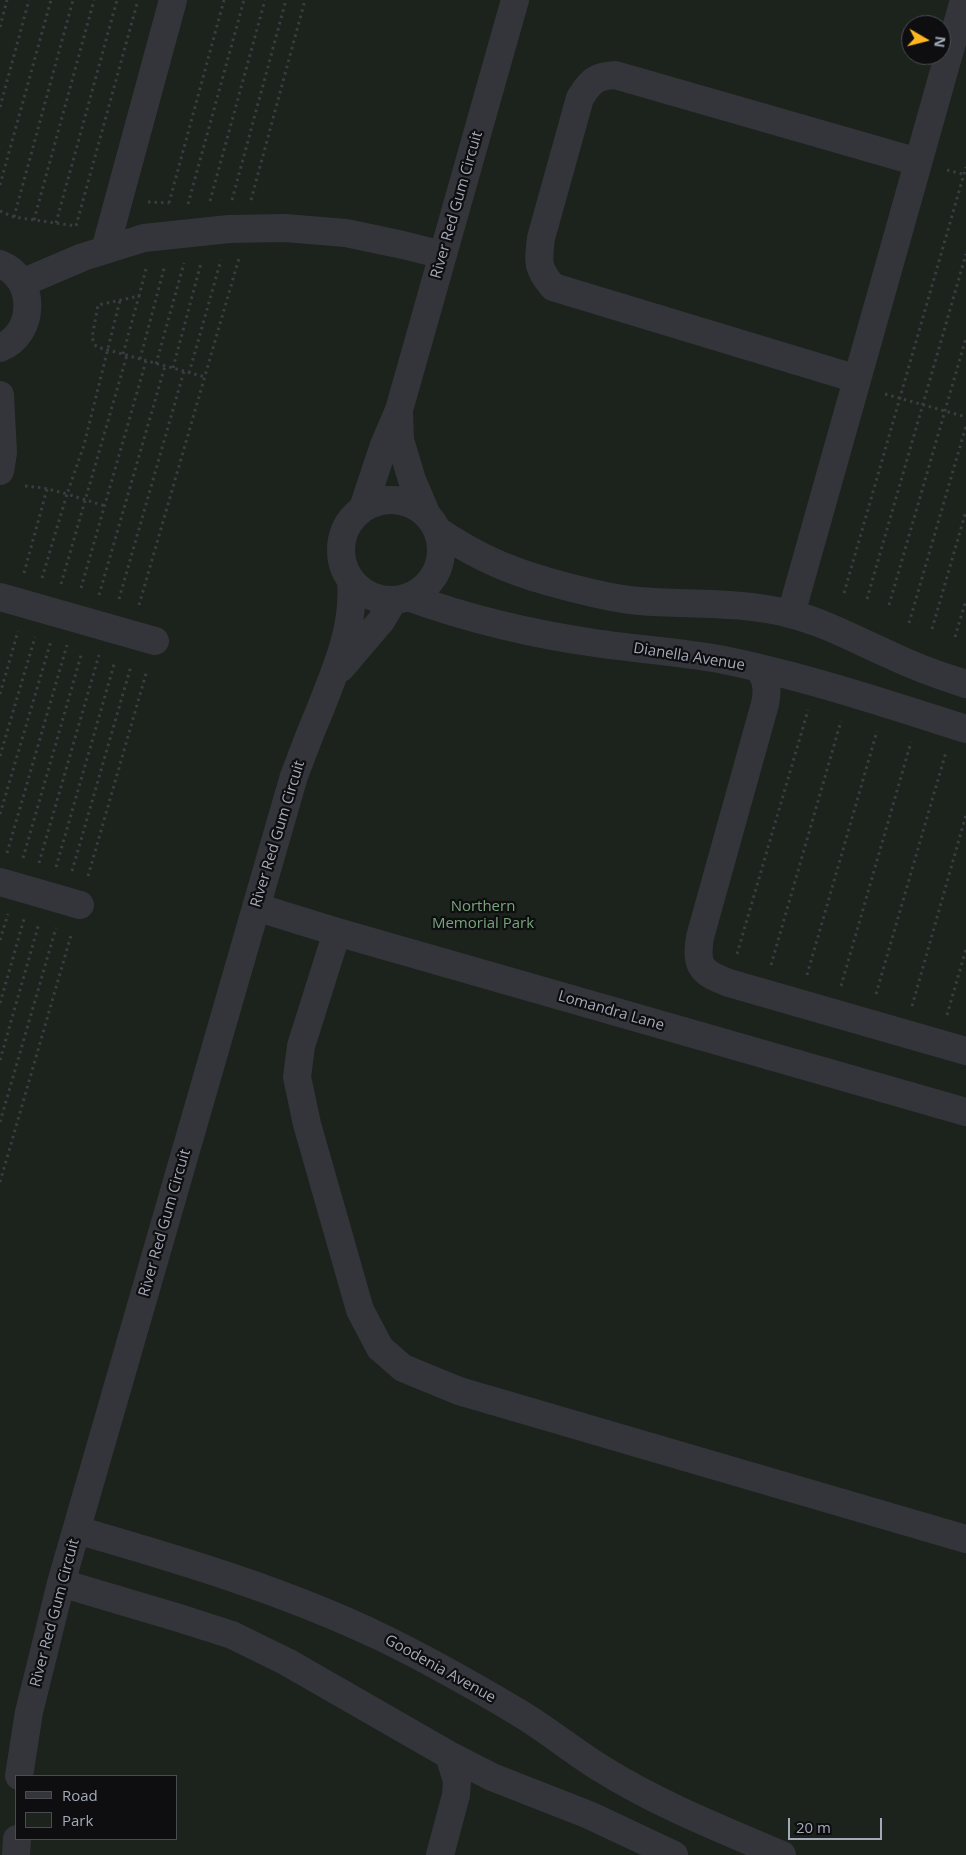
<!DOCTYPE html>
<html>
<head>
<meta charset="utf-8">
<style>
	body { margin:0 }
	#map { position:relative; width:966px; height:1855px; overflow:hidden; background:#131315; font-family:"Open Sans",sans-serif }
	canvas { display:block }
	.legend { position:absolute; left:15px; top:1775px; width:162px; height:65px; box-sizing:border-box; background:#0e0e10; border:1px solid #4a4c53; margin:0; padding:6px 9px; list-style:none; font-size:15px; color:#a3a9b7 }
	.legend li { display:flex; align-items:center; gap:10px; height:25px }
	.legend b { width:25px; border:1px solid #4a4c53 }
	.north { position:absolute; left:901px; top:15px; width:50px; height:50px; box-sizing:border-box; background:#0e0e10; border:1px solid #4a4c53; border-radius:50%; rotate:98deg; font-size:14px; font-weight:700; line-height:20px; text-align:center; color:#a3a9b7 }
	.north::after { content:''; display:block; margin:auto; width:18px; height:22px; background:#ffb621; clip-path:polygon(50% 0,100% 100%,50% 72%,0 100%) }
	.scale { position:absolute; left:788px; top:1818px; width:94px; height:22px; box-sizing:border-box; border:2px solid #a3a9b7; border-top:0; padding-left:6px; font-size:15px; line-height:18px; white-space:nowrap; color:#a3a9b7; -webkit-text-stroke:4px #0e0e10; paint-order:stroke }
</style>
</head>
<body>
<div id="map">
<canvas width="966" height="1855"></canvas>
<ul class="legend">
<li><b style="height:6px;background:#34353a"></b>Road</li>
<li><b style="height:14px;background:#1b231c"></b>Park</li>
</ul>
<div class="north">N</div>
<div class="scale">20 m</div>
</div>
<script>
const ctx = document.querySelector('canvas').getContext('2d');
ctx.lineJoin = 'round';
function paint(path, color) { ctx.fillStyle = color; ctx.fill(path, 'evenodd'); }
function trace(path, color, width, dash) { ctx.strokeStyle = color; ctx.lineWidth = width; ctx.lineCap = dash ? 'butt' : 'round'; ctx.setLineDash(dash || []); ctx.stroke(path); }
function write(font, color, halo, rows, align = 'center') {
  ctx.font = font + ' "Open Sans",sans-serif'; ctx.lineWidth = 4.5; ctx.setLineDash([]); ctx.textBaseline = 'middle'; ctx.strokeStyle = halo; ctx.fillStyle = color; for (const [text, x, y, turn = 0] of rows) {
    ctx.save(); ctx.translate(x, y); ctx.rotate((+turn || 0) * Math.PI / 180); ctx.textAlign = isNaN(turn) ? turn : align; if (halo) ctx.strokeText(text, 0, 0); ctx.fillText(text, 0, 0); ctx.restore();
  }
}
const green = new Path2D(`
	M0 0H966V1855H0ZM911 25H941V55H911ZM16 1776H176V1839H16Z`);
const path = new Path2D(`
	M0 27 7 0
	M0 107 29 0
	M947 170 966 175
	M0 185 51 0
	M232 200 286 0
	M251 200 305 0
	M210 201 265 0
	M148 202 169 203
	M169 203 224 0
	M188 204 244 0
	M0 211 14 217 76 226 138 0
	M14 217 73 0
	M34 220 94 0
	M56 223 117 0
	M146 269 139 296 98 305 92 338 96 346 101 348 205 377
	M123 354 139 296
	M140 359 165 265
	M156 364 184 263
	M173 368 201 263
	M189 373 221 260
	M885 394 966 417
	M25 486 44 488 67 494 84 445 120 300
	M24 573 47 489
	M42 578 67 494 105 506
	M61 584 127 355
	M81 588 146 361
	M844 593 966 167
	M99 595 165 366
	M119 599 184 371
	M867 599 966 254
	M139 605 239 258
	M889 605 966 338
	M909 623 966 426
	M932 629 966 511
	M955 637 966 600
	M0 694 18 631
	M0 756 35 637
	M0 814 51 641
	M7 853 67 645
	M23 858 82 652
	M39 863 99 655
	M56 867 115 661
	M72 871 131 666
	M88 876 147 670
	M0 940 8 914
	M737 954 808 710
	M771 965 841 721
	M807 975 877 731
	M841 986 911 742
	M876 994 946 752
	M0 1003 24 919
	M912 1006 966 815
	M947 1015 966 949
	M0 1060 39 923
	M0 1122 56 928
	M0 1182 72 932`);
const minor = new Path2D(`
	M105 250 173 0
	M0 264C37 278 36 334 0 348
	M22 283 83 257 144 238 229 229 285 228 346 233 403 245 443 255
	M857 379 553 287C537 268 538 263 541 238L580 98C590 82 595 76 615 75L918 162
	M0 395 3 453 0 471
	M399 411 400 440 412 480 427 515
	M341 550a50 50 0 1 1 100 0a50 50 0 1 1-100 0Z
	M363 508 384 445 399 410 515 0
	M437 530C481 560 517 574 568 587 591 593 615 599 639 601 689 605 741 601 790 614 824 622 856 640 888 654 913 666 940 676 966 684
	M0 597 155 641
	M408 597C469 619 532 634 595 643 636 649 678 652 719 659 803 676 885 703 966 729
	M791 614 964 0
	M341 668 381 621 393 601
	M759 668C767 681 768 690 765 704L700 937C695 967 702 973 729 983L966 1051
	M0 882 80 905
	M256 907 337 932 966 1112
	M337 932 301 1046 297 1077 307 1124 360 1310 380 1348 403 1368 459 1391 966 1539
	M77 1530C181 1560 285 1591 383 1638 430 1661 476 1687 521 1714 549 1731 574 1752 602 1769 658 1804 721 1829 782 1855
	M61 1583 179 1618 232 1635 287 1662 449 1755 492 1777 589 1815 674 1855
	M19 1776 29 1712 61 1583 294 776C302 756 309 735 318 715 335 671 355 629 351 581
	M16 1855 17 1839
	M440 1855 456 1795 457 1781 449 1755`);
const streetNames = [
	["River Red Gum Circuit",457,205,-74],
	["Dianella Avenue",689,657,9],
	["River Red Gum Circuit",278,834,-73],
	["Lomandra Lane",611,1011,16],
	["River Red Gum Circuit",165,1223,-74],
	["River Red Gum Circuit",55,1613,-75],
	["Goodenia Avenue",440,1669,29]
];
const parkNames = [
	["Northern",483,907],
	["Memorial Park",483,924]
];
paint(green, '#1b231c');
trace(path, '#3a3c42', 3, [2.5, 4]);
trace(minor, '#34353a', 28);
write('15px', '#a3a9b7', '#0e0e10', streetNames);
write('15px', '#78a47b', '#0e0e10', parkNames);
</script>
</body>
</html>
